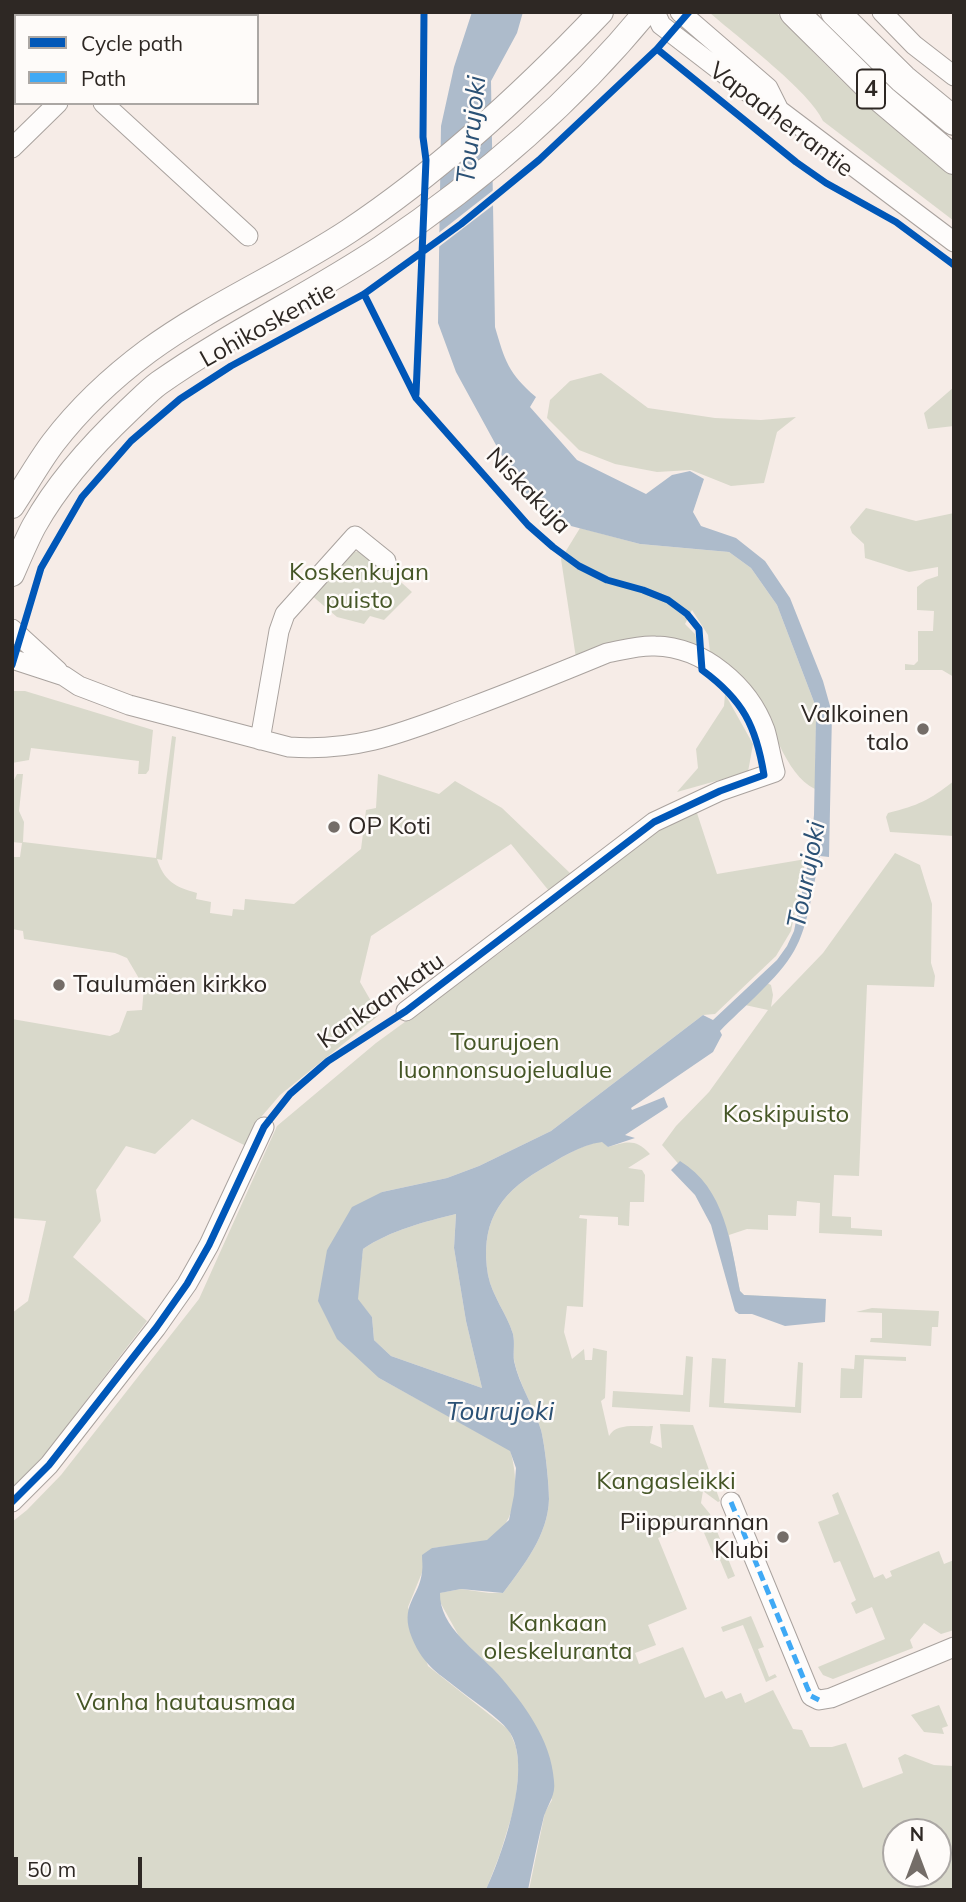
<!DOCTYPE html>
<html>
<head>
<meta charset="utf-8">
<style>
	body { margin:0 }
	#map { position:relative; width:966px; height:1902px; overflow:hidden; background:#f6ece7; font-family:Mulish,sans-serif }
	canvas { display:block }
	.frame { position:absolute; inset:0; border:14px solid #2e2824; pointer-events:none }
	.legend { position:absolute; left:14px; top:14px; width:245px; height:91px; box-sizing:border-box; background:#fefbf9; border:2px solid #aba7a4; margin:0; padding:9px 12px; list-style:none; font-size:21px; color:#2e2824 }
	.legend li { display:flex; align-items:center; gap:14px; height:35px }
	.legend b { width:35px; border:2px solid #aba7a4 }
	.north { position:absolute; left:882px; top:1818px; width:70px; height:70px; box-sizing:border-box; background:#fefbf9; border:2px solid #aba7a4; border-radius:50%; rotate:0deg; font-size:19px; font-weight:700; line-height:28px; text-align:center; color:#2e2824 }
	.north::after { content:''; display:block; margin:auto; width:24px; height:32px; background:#746d68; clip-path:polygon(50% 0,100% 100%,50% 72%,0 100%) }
	.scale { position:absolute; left:14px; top:1857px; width:128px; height:32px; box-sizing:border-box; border:4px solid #2e2824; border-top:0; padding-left:9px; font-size:21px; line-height:24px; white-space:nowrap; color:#2e2824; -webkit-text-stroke:5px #fefbf9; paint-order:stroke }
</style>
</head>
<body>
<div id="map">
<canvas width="966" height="1902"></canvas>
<div class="frame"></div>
<ul class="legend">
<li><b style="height:9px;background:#0057b8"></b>Cycle path</li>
<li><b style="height:9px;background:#3fa9f5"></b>Path</li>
</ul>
<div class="north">N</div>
<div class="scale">50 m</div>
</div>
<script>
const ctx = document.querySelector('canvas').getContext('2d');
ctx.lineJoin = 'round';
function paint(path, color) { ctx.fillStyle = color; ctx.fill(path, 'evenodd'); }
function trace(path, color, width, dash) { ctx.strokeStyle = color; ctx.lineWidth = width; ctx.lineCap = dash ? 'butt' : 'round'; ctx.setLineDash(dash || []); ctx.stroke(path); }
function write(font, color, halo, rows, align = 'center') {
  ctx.font = font + ' Mulish,sans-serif'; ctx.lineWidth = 5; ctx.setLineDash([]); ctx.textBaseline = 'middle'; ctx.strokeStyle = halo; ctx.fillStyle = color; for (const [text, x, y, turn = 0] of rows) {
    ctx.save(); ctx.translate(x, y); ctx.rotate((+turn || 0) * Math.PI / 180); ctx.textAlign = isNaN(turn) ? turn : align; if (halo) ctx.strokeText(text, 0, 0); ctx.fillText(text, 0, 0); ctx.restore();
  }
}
const green = new Path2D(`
	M709 12H776C830 73 889 127 954 176V221L823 121C810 91 737 37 709 12Z
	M601 373 648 408 715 418 761 420 796 417 777 432 764 483 731 486 691 470 657 472 615 464 579 450 547 418 550 400 570 381Z
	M954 387V426L928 429 924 413Z
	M866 508 916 521 954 513V677L942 670H905V664L914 665 918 661V631H933L934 611 917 610V587L926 580 938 576V567L909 572 865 558 864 544 852 533 850 527Z
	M580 528 640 544 729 552 751 568 777 605 814 702 816 715 815 789C784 774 772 721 755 692 744 674 727 664 710 652L708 635 692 610 685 624 695 634 699 648 576 658 561 559Z
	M366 551 412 592 384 620 370 616 364 624 337 617 310 594 348 552Z
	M13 691H25L153 730 149 770 146 774H138L139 761 31 748 29 760 12 763Z
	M725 694 753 744 748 772 677 792 698 768 696 749 724 706Z
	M172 736 176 737 162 860 157 859C164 881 175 887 197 893L196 899 211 902 210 913 232 916 233 909 244 910 245 899 294 904 361 849 366 810 376 808 378 774 439 794 455 781 502 808 570 873 549 891 511 844 371 936 360 982 379 1015 280 1095 262 1116 246 1146 192 1119 155 1154 126 1146 96 1190 101 1221 73 1257 147 1321 45 1454 12 1489V1313L28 1301 46 1221 12 1218V1019L110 1036 119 1032 127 1011 142 1010 144 987 127 958 115 953 24 939 23 931 12 929V857H20L22 843 12 842 13 782 17 774H23L19 811 24 822 23 842 156 858Z
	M954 781V836L890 832 886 817 888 813C919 805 928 801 954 781Z
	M696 810 717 874 806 859 791 931 776 956 715 1014 703 1015 551 1131 479 1166 447 1178 382 1192 327 1250 379 1378 510 1450C519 1479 519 1524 488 1540 478 1545 445 1546 432 1548L408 1607 428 1666 509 1730 516 1747 519 1767 515 1805 500 1854 486 1890H12V1522L27 1510 61 1475 199 1299 277 1126 376 1043 505 949 648 836Z
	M895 853 920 865 932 904 931 963 935 976 934 987 867 985 859 1176 834 1175 832 1216 851 1217V1228L882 1230V1236L819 1233 820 1203 797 1201 796 1216 768 1215V1230L747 1229 729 1235 740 1291 744 1295 826 1299 792 1316 737 1293 727 1250 682 1168 662 1145 676 1126 709 1092 768 1010 745 1005 767 983 771 985 773 995 771 1007 823 953Z
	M602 1141 608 1147C627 1142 635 1138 650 1154L628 1168 642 1170 645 1175 644 1202H630L629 1226 618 1225V1217L580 1215 579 1218 587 1219 583 1307 567 1306 564 1332 572 1359 584 1349 585 1360H592L593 1348 607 1351 605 1398 601 1401 609 1436C616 1422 639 1427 653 1426L650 1443 662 1448 660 1424 693 1425 720 1501 718 1502 703 1491 701 1503 710 1514 735 1576 728 1579 720 1560 716 1561 699 1521 658 1538 687 1609 648 1625 656 1645 635 1653 639 1664 683 1647 705 1698 722 1691 726 1699 741 1693 745 1703 773 1690 793 1729 802 1730 810 1747H832L846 1743 863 1788 903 1773 898 1758 905 1754 934 1765 954 1766V1890H529L545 1812 552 1800 497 1673 460 1638 440 1602 439 1593 461 1589 489 1593H503C524 1565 548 1535 549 1499 549 1483 545 1445 541 1430 534 1406 519 1385 514 1360 513 1352 515 1342 513 1334 507 1314 492 1296 488 1275 480 1226 497 1195 540 1170 559 1159 580 1145 602 1141ZM896 1832H938V1874H896Z
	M456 1214 454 1248 466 1321 482 1388 391 1356 374 1340 372 1317 357 1299 363 1249C391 1230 424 1222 456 1214Z
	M872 1308 939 1311 938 1327H932L931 1346 870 1342 871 1338H882V1313L856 1312Z
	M855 1355 906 1357V1361L864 1359 862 1398H840L841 1368 854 1369Z
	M686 1356 693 1357 690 1412 612 1407 613 1391 683 1395Z
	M712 1358 726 1359 724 1403 795 1407 798 1362 803 1363 801 1413 709 1407Z
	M838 1492 874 1578 883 1574 886 1579 892 1576 890 1571 939 1551 944 1564 954 1560V1630L941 1634 924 1623 910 1640 913 1648 833 1679 823 1675 818 1667 885 1639 872 1607 856 1614 851 1603 856 1600 840 1561 834 1563 818 1522 839 1514 832 1495Z
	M751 1616 764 1647 758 1649 769 1677 775 1674 777 1677 766 1682 743 1625 723 1632 721 1627Z
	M939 1705 948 1726 942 1728 944 1734 924 1732 911 1715Z`);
const water = new Path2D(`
	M472 12H523L517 33 491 81 495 327C505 361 508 373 536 397L530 407 577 460 646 494 672 475 690 471 704 479 693 512 701 526 736 538 765 561 790 598 823 681 832 713 829 857 820 856C813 884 809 926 794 951 779 978 742 1008 720 1031L722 1035 713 1052 631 1108 632 1110 664 1097 668 1107 625 1135 635 1138 608 1147 602 1142C580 1145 559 1159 540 1170 497 1195 480 1226 488 1275 492 1296 507 1314 513 1334 515 1343 513 1352 514 1361 519 1385 534 1406 541 1430 545 1445 549 1484 549 1499 548 1535 524 1565 503 1593L461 1589 440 1593C439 1627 477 1651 497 1673 524 1704 551 1739 554 1781 556 1795 548 1804 544 1816 538 1840 533 1865 528 1890H486C502 1855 535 1764 508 1730 498 1717 476 1703 462 1692 440 1674 424 1667 412 1638 399 1605 419 1598 422 1572 423 1566 422 1561 422 1555L432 1548 487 1540 509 1520 514 1495 516 1468 510 1451 379 1378 337 1339 318 1301 327 1250 352 1207 382 1192 447 1178 479 1166 551 1131 703 1015 713 1020 777 960 787 946 794 931 810 853 814 815 816 715 814 702 777 605 751 568 729 552 640 544 571 526 545 509 526 493 513 476 456 372 438 323 441 126 454 67ZM456 1214 454 1248 466 1321 482 1388 391 1356 374 1340 372 1317 358 1299 363 1249C391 1230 424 1222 456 1214Z
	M680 1161C725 1188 731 1244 740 1291L744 1295 826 1299 825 1322 785 1326 752 1314H739L735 1311 711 1225 695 1195 671 1170Z`);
const pier = new Path2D(`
	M496 188V203L436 249V235Z`);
const minor = new Path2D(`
	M655 12 661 25 757 99 779 110 954 242
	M680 12 768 88 779 110
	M882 12 914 45 954 76
	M12 13 16 17
	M182 16 187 12
	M103 103 248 236
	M12 148 58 103
	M12 629 58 671
	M12 659 64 676 79 686 129 705 289 747C358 752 404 732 466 709 514 691 561 672 607 653 623 650 639 645 655 646 704 647 749 686 765 730 769 743 771 759 775 772L720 791 654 822 406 1011
	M260 740 279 631 285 614 355 536 386 561
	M12 1502 49 1465 156 1328 187 1284 209 1245 264 1127
	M731 1502 811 1696 819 1700 831 1698 954 1647`);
const major = new Path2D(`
	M12 506C26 485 38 463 53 443 79 409 113 377 148 351 211 305 284 274 349 231 442 169 524 93 601 12
	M12 574C19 558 26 541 34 526 58 483 92 445 128 411 138 402 148 391 159 383 230 333 309 296 381 248 479 182 571 103 646 12`);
const highway = new Path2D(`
	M794 12 883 100 954 160
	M835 12 903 79 954 121`);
const quiet = new Path2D(`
	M731 1502 807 1687 811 1696 819 1700`);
const cycleway = new Path2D(`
	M657 49 796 162 826 183 896 222 954 265
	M416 394 426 160 423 137 424 12
	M12 665 41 568 82 497 131 441 180 399 231 366 364 294 461 224 539 160 657 49 689 12
	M12 1502 49 1465 156 1328 187 1284 209 1245 264 1127 290 1094 328 1061 406 1011 654 822 720 791 764 775C756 726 743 700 702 670L699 629 687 614 668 600 643 590 607 580 579 566 553 547 528 525 416 398 364 294`);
const markers = [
	[923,729,7,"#746d68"],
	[334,827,7,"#746d68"],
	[59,985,7,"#746d68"],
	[783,1537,7,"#746d68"]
];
const shields = [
	[871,89,28]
];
const shieldNames = [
	["4",871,89]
];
const streetNames = [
	["Vapaaherrantie",781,120,37],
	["Lohikoskentie",268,325,-29],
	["Niskakuja",528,491,46],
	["Kankaankatu",381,1001,-35]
];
const parkNames = [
	["Koskenkujan",359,573],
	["puisto",359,601],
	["Tourujoen",505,1043],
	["luonnonsuojelualue",505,1071],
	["Koskipuisto",786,1115],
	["Kangasleikki",666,1482],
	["Kankaan",558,1624],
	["oleskeluranta",558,1652],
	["Vanha hautausmaa",186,1703]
];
const poiNames = [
	["Valkoinen",909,715],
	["talo",909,743],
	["OP Koti",348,827,"left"],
	["Taulumäen kirkko",73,985,"left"],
	["Piippurannan",769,1523],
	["Klubi",769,1551]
];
const waterNames = [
	["Tourujoki",472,130,-84],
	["Tourujoki",807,875,-79],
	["Tourujoki",500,1412]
];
paint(green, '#d9d9cb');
paint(water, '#adbbcb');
paint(pier, '#f6ece7');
trace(minor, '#a9a29e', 21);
trace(major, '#a9a29e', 26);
trace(highway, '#a9a29e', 30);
trace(minor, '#fefcfb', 19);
trace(major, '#fefcfb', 24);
trace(highway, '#fefcfb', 28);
trace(quiet, '#3fa9f5', 5, [10, 5]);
trace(cycleway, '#0057b8', 7);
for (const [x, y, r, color] of markers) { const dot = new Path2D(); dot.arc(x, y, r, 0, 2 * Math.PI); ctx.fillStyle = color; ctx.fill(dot); trace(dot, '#fefbf9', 2.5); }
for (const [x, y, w] of shields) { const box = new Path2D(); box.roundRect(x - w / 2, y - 19.5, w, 39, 5); ctx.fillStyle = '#fefbf9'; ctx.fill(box); trace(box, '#2e2824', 2); }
write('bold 23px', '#2e2824', null, shieldNames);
write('24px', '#2e2824', '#fefbf9', streetNames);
write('24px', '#455626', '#fefbf9', parkNames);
write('24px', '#2e2824', '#fefbf9', poiNames, 'right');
write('italic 26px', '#2b5175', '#fefbf9', waterNames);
</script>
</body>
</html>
